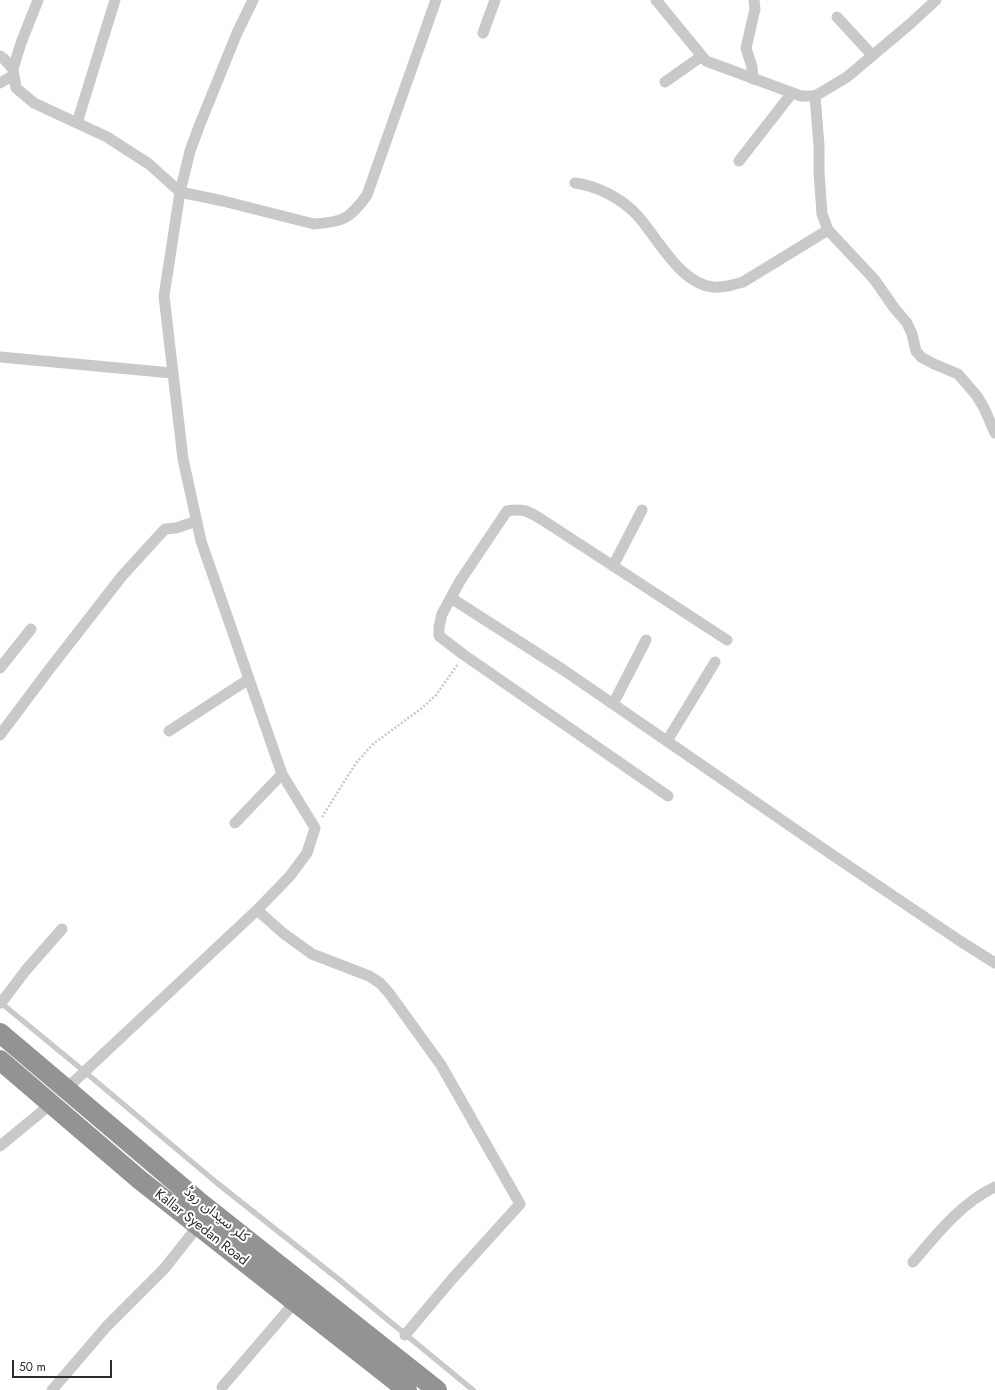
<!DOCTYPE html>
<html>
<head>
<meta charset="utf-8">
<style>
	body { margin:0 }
	#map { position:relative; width:995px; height:1390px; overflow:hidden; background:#fff; font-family:Jost,sans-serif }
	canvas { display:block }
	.scale { position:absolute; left:12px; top:1360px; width:100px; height:18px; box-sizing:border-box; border:2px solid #2c2c2c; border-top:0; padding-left:5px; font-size:12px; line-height:14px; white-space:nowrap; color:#2c2c2c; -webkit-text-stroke:3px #fff; paint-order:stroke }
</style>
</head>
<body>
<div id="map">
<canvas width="995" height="1390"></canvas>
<div class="scale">50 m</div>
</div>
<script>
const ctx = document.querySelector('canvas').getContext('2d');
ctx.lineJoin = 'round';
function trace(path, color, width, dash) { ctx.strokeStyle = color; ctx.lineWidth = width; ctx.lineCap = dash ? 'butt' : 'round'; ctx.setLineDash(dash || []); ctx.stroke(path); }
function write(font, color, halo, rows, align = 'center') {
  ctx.font = font + ' Jost,"Noto Sans Arabic",sans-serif'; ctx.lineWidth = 4; ctx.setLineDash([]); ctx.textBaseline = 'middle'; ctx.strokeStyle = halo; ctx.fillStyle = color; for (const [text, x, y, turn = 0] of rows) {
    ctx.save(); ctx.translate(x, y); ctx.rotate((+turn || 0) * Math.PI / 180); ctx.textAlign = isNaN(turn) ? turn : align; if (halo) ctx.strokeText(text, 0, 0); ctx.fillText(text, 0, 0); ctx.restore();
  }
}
const path = new Path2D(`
	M322 817 356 763 373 744 422 708 436 695 458 664`);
const lane = new Path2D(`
	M0 1002 85 1072 217 1183 337 1278 473 1390`);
const street = new Path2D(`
	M38 0 21 43 13 69 16 88 34 103 107 137 149 164 180 192 190 151 200 124 237 33 253 0
	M656 0 706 61 801 96H815L847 77 910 24 936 0
	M837 17 872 55
	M483 33 495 0
	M0 56 4 59 13 69
	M753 79 752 67 746 48 755 9 754 0
	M665 82 702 56
	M0 83 14 75
	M815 96 819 146V172L822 214 828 230 874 279 895 309 907 323 912 334 916 351 921 357 934 364 958 374 977 396 984 408 995 433
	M77 123 115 0
	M739 161 792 93
	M575 183C597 186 621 198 637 215 657 237 680 284 713 287 724 288 733 285 743 282L828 230
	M0 357 172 373
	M613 566 642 510
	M451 598 565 671 831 854 960 941 995 963
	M0 668 31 629
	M613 704 646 640
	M169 731 249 679
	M0 735 48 671 122 576 165 529 176 528 197 521
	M667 741 715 662
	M668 796 464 655 439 636V627L442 614 460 581 507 511C523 508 528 511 541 519L727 640
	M235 823 282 774
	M257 910 283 933 312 954 369 976 380 983 389 993 441 1065 520 1204 453 1278 405 1335
	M1 1003 26 970 62 929
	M66 1089 257 910 290 876 307 853 315 828 282 774 201 541 183 459 164 296 180 192 223 201 314 224C343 222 350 219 367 195L436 0
	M0 1146 51 1104
	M913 1262C937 1234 961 1203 995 1187
	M222 1387 295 1302
	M52 1390 107 1326 164 1269 198 1226`);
const highway = new Path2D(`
	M0 1033 197 1200 437 1390
	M0 1060 140 1180 407 1390`);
const streetNames = [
	["کلر سیداں روڈ",216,1215,39],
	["Kallar Syedan Road",201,1228,38]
];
trace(path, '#c9c9c9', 2.5, [2, 2]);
trace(lane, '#c9c9c9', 5.5);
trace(street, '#c9c9c9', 11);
trace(highway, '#939393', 20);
write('14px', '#2c2c2c', '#fff', streetNames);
</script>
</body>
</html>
